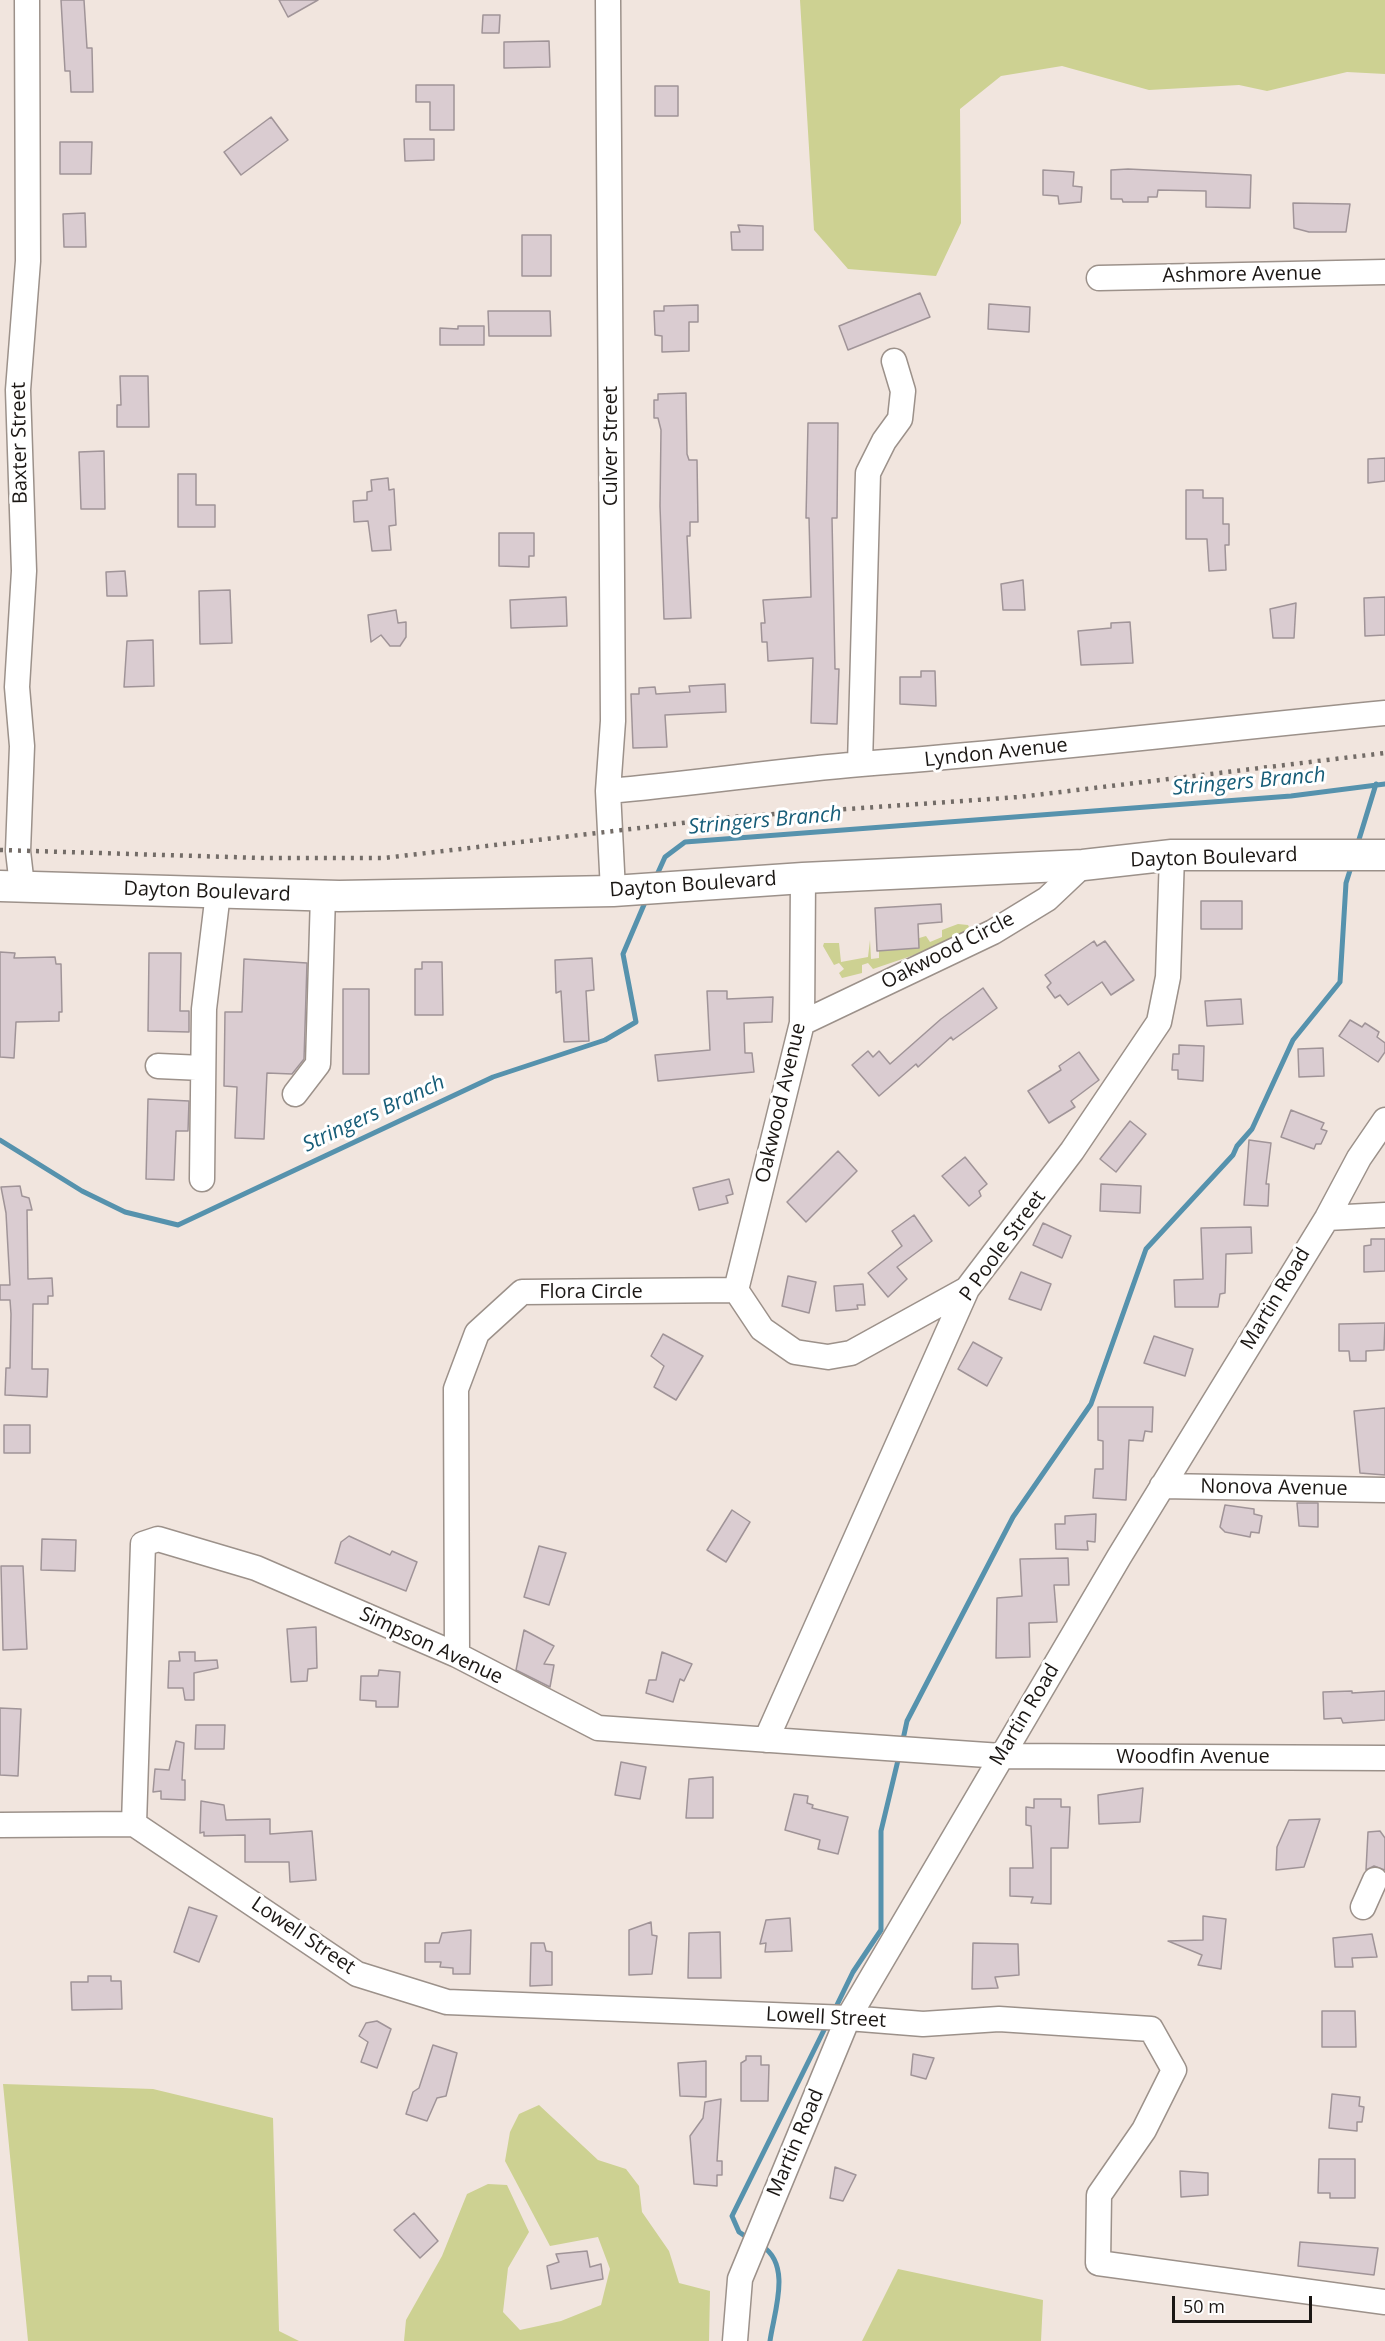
<!DOCTYPE html>
<html>
<head>
<meta charset="utf-8">
<style>
	body { margin:0 }
	#map { position:relative; width:1385px; height:2341px; overflow:hidden; background:#f1e5de; font-family:"Open Sans",sans-serif }
	canvas { display:block }
	.scale { position:absolute; left:1172px; top:2296px; width:140px; height:27px; box-sizing:border-box; border:3px solid #1b1714; border-top:0; padding-left:8px; font-size:18px; line-height:21px; white-space:nowrap; color:#1b1714; -webkit-text-stroke:4px #fff; paint-order:stroke }
</style>
</head>
<body>
<div id="map">
<canvas width="1385" height="2341"></canvas>
<div class="scale">50 m</div>
</div>
<script>
const ctx = document.querySelector('canvas').getContext('2d');
ctx.lineJoin = 'round';
function paint(path, color) { ctx.fillStyle = color; ctx.fill(path, 'evenodd'); }
function trace(path, color, width, dash) { ctx.strokeStyle = color; ctx.lineWidth = width; ctx.lineCap = dash ? 'butt' : 'round'; ctx.setLineDash(dash || []); ctx.stroke(path); }
function write(font, color, halo, rows, align = 'center') {
  ctx.font = font + ' "Open Sans",sans-serif'; ctx.lineWidth = 6; ctx.setLineDash([]); ctx.textBaseline = 'middle'; ctx.strokeStyle = halo; ctx.fillStyle = color; for (const [text, x, y, turn = 0] of rows) {
    ctx.save(); ctx.translate(x, y); ctx.rotate((+turn || 0) * Math.PI / 180); ctx.textAlign = isNaN(turn) ? turn : align; if (halo) ctx.strokeText(text, 0, 0); ctx.fillText(text, 0, 0); ctx.restore();
  }
}
const green = new Path2D(`
	M800 0H1385V74L1347 72 1267 91 1239 85 1149 90 1062 66 1001 76 960 109 961 223 936 276 848 269 814 230Z
	M958 924 968 925 970 929 920 953 873 969 868 963 862 965V973L842 978 839 973 844 969 839 963 834 965 823 946 824 943H839L841 962 868 957 870 940 871 959 879 958V950L926 936 930 942 942 937V930Z
	M3 2084 153 2089 273 2118 279 2331 299 2341H28Z
	M539 2105 598 2160 626 2169 639 2186 642 2212 669 2251 679 2283 710 2291 709 2341H404L406 2320 442 2256 467 2194 488 2184 507 2185 529 2232 508 2268 503 2312 520 2330 561 2321 601 2305 610 2269 598 2237 550 2246 505 2161 510 2132 519 2114Z
	M898 2269 1043 2300 1041 2341H862Z`);
const stream = new Path2D(`
	M1357 846 1376 784
	M656 877 665 857 685 842 1291 796 1385 784
	M0 1140 82 1191 125 1212 178 1225 493 1077 605 1040 636 1022 623 954 646 900
	M902 1744 907 1721 1013 1517 1091 1404 1146 1249 1233 1155 1237 1146 1252 1129 1293 1040 1340 982 1346 883 1352 864
	M834 2011 853 1972 881 1930V1831L899 1756
	M751 2240 739 2232 732 2216 827 2024
	M762 2246C792 2265 774 2312 770 2341`);
const building = new Path2D(`
	M61 0H84L87 48H92L93 92H71L70 71H65Z
	M279 0H318L288 17Z
	M483 15H500L499 33H482Z
	M549 41 550 67 504 68V42Z
	M416 85H454V130H430V102H416Z
	M655 86H678V116H655Z
	M271 117 288 140 241 175 224 152Z
	M404 139H434V160L405 161Z
	M60 142H92L91 174H60Z
	M1128 169 1251 175 1250 208 1206 207V191L1158 190 1157 197H1148V202H1123L1122 199H1111V170Z
	M1043 170 1074 172 1073 186 1082 187 1081 202 1059 204 1058 196 1043 195Z
	M1293 203 1350 204 1346 232H1309L1294 228Z
	M85 213 86 247H64L63 214Z
	M738 225 763 226V250H732L731 232H740Z
	M522 235H551V276H522Z
	M920 293 930 317 848 350 839 326Z
	M989 304 1030 307 1029 332 988 329Z
	M698 305V322H689V351L662 352V336L655 335 654 311H664V306Z
	M488 311H550L551 336H489Z
	M458 326H484V345H440V328L458 329Z
	M120 376H148L149 427H117V405H121Z
	M686 393 687 454 689 460H697L698 522H690V536H687L691 618 664 619 660 506 661 430 658 418H654V400H658V394Z
	M808 423H838L837 518H832L835 669H839L837 724 811 723 813 658 768 661 767 642H762L761 623H765L763 600 811 597 809 518H806Z
	M104 451 105 509H81L79 452Z
	M1385 458V481L1368 483V459Z
	M178 474H196V505H215V527H178Z
	M388 478 389 490 394 489 396 525 389 526 391 550 372 551 368 521 354 522 353 501 367 500V492L372 491 371 480Z
	M1186 490H1203V498H1223V524H1229V545H1225L1226 570 1209 571 1207 539H1186Z
	M499 533H534V556H529V567L499 566Z
	M125 571 127 596H107L106 572Z
	M1023 580 1025 610H1003L1001 584Z
	M230 590 232 643 200 644 199 591Z
	M566 597 567 626 511 628 510 600Z
	M1385 597V635L1365 636 1364 598Z
	M1296 603 1294 638H1273L1270 609Z
	M396 610 398 623 406 622V637L400 646H390L381 635 371 642 368 615Z
	M1130 622 1133 663 1081 665 1078 631 1111 628V623Z
	M153 640 154 686 124 687 127 641Z
	M921 671H935L936 706 900 704V677H921Z
	M725 684 726 712 665 715 667 747 633 748 631 694H639V688L655 687 656 694 690 692 689 686Z
	M1201 901H1242V929H1201Z
	M941 904 942 922 918 924 919 948 877 951 875 908Z
	M1094 941 1097 946 1105 941 1134 980 1111 995 1102 982 1068 1005 1060 995 1055 998 1047 987 1051 983 1045 975Z
	M0 952 15 953 14 958 55 957 56 964H61L62 1012H59V1021L16 1022 14 1058 0 1057Z
	M149 953H181L180 1011H189V1032L148 1031Z
	M592 958 594 990 586 991 589 1041 564 1042 561 991 556 993 555 960Z
	M244 959 307 963 304 1059 292 1074 267 1073 264 1139 235 1138 237 1087 224 1086 225 1012H242Z
	M422 962H442L443 1015H415V969H422Z
	M983 988 997 1008 953 1040 951 1037 918 1067 916 1064 879 1096 852 1065 868 1051 873 1057 879 1051 890 1064 941 1019Z
	M343 989H369V1074H343Z
	M707 991H727V999L773 997 772 1022 744 1023 745 1053H752L754 1072 658 1081 655 1055 710 1050Z
	M1241 999 1243 1024 1207 1026 1205 1001Z
	M1350 1020 1362 1027 1365 1023 1379 1032 1377 1037 1385 1043V1052L1378 1062 1339 1036Z
	M1179 1045 1204 1046 1203 1081 1178 1079V1070H1172L1173 1054H1179Z
	M1323 1048 1324 1076 1299 1077 1298 1049Z
	M1079 1052 1099 1080 1071 1101 1075 1107 1049 1123 1028 1091 1061 1070 1059 1066Z
	M148 1099 189 1101 188 1131H176L174 1180 146 1179Z
	M1291 1110 1324 1123 1321 1129 1327 1131 1321 1144H1316L1314 1149 1281 1137Z
	M1130 1121 1146 1134 1116 1172 1100 1159Z
	M1249 1140 1271 1143 1266 1184H1269L1268 1206 1244 1205Z
	M838 1151 857 1171 806 1222 787 1202Z
	M965 1157 987 1184 979 1191 981 1196 969 1206 942 1176Z
	M729 1179 733 1194 726 1196 728 1203 699 1210 693 1188Z
	M1101 1184 1141 1186 1140 1213 1100 1211Z
	M20 1186 22 1196 29 1198 32 1210H27L28 1279 52 1278 53 1296H48V1304H33L32 1369H48L47 1397 5 1395 6 1368H10L11 1314 10 1300H0V1285H10L6 1213 1 1187Z
	M914 1215 932 1241 897 1267 907 1279 888 1297 868 1273 902 1246 892 1231Z
	M1043 1223 1071 1236 1062 1258 1033 1245Z
	M1251 1227 1252 1253 1226 1254 1225 1293 1220 1294 1218 1307H1175L1174 1280 1203 1279 1201 1228Z
	M1371 1239H1385V1271L1364 1272V1246L1371 1245Z
	M1021 1272 1051 1284 1041 1310 1009 1299Z
	M788 1276 816 1282 809 1313 782 1306Z
	M863 1284 865 1305H857L858 1309 836 1311 834 1286Z
	M1385 1323 1384 1350 1366 1351V1361H1350L1349 1351H1339V1324Z
	M663 1334 703 1356 676 1400 654 1387 664 1366 651 1356Z
	M1154 1336 1193 1349 1185 1376 1144 1363Z
	M973 1342 1002 1358 987 1386 958 1369Z
	M1098 1407H1153L1152 1432 1145 1431 1143 1441 1129 1440 1126 1500 1093 1498 1095 1469H1103V1441L1098 1440Z
	M1385 1408V1475L1360 1473 1354 1411Z
	M4 1425H30V1453H4Z
	M1297 1503H1318V1527L1299 1526Z
	M1225 1505 1254 1509V1514L1262 1516 1259 1533 1251 1532 1250 1537 1225 1532 1220 1527Z
	M732 1510 750 1522 726 1562 707 1550Z
	M1096 1514 1095 1542 1087 1541 1088 1550 1056 1549 1055 1524H1065V1516Z
	M349 1536 390 1555 392 1551 417 1562 406 1591 335 1563 341 1542Z
	M42 1539 76 1540 75 1571 41 1570Z
	M539 1546 566 1553 549 1605 524 1597Z
	M1068 1558 1069 1585H1054L1057 1622 1029 1623 1030 1657 996 1658 997 1598 1022 1596 1020 1559Z
	M1 1566H23L27 1649 3 1650Z
	M316 1627 317 1668 308 1669 307 1681 291 1682 287 1629Z
	M524 1630 554 1646 544 1664 554 1665 550 1687 516 1670Z
	M179 1652H195V1661L217 1660 218 1668 194 1673V1700H185L183 1688H168L169 1661H180Z
	M662 1652 692 1664 684 1681 680 1679 673 1702 646 1693 649 1680H656Z
	M379 1670 400 1672 398 1707H376V1701L360 1700 361 1676H378Z
	M1352 1691V1693L1385 1691V1720L1343 1723 1341 1718 1324 1719 1323 1692Z
	M0 1708 21 1709 18 1776 0 1775Z
	M196 1725H225L224 1749H195Z
	M176 1741 184 1743 182 1780H185V1800L161 1799V1791L153 1792 155 1769 169 1770Z
	M621 1762 646 1767 640 1799 615 1795Z
	M713 1777V1818H686L689 1779Z
	M1143 1788 1140 1822 1099 1824 1098 1795Z
	M794 1794 808 1796 807 1803 813 1805 812 1808 848 1817 838 1854 818 1849 820 1840 785 1830Z
	M1034 1799H1061V1807H1070L1068 1848H1051V1904L1031 1903 1033 1897 1010 1896V1868H1033L1031 1826 1026 1825V1807L1034 1808Z
	M201 1801 224 1805 226 1820 270 1819V1834L312 1831 316 1880 290 1882 289 1862H245V1835L204 1836V1832L200 1833Z
	M1320 1819 1304 1867 1276 1870 1277 1847 1289 1820Z
	M1380 1831 1385 1838V1870L1374 1866 1366 1870 1368 1832Z
	M189 1907 217 1916 199 1962 174 1952Z
	M1203 1916 1226 1919 1221 1969 1198 1965 1202 1955 1168 1941 1203 1940Z
	M790 1918 792 1951 765 1952 766 1943 760 1944 766 1920Z
	M651 1922 652 1935 657 1936 652 1974 629 1975V1930Z
	M471 1930 470 1974H453V1968L440 1967 441 1962H425V1943H439L442 1933Z
	M720 1932 721 1978H688L689 1933Z
	M1372 1934 1377 1957 1352 1958 1353 1967H1335L1333 1938Z
	M531 1943H544L546 1951 552 1952V1985L530 1986Z
	M973 1943 1018 1944 1019 1975 995 1977 998 1988 972 1989Z
	M88 1976H111V1981H121L122 2009 72 2010 71 1982H88Z
	M1322 2011H1355L1356 2047H1322Z
	M377 2021 391 2029 377 2068 361 2062 368 2042 359 2036 366 2023Z
	M433 2045 457 2053 446 2096 437 2098 427 2121 406 2114 413 2092 419 2088Z
	M913 2054 934 2058 926 2079 911 2075Z
	M746 2056H761V2065H769L768 2101H741V2063L746 2060Z
	M706 2061V2097L680 2096 678 2063Z
	M1332 2094 1360 2097 1359 2106 1364 2107 1362 2122H1357V2131L1329 2128Z
	M721 2099 717 2161H722V2175H717V2186L694 2184 690 2136 703 2118 705 2102Z
	M1319 2159H1355V2198H1330V2193H1318Z
	M835 2167 856 2175 843 2201 830 2198Z
	M1180 2171 1208 2173V2195L1181 2197Z
	M414 2213 438 2241 420 2258 394 2230Z
	M1300 2242 1378 2248 1374 2275 1298 2266Z
	M587 2251 590 2267 601 2264 603 2279 551 2289 547 2266 559 2262 556 2254Z`);
const minor = new Path2D(`
	M608 0 613 721 608 791 613 891
	M1099 278 1385 272
	M860 764 868 473 884 441 900 419 903 391 894 361
	M608 791C692 784 776 771 861 764 1036 751 1210 730 1385 713
	M22 886 18 851 22 746 17 687 24 571 18 390 28 261 27 0
	M802 1023 993 932 1047 899 1083 865
	M158 1066 202 1068
	M295 1094 318 1064 323 895
	M202 1179 204 1009 218 893
	M1327 1218 1385 1215
	M736 1290 802 1023 803 878
	M1162 1486 1385 1490
	M457 1655 456 1389 477 1333 522 1292 736 1290 762 1329 795 1352 828 1357 851 1353 967 1289
	M766 1740 967 1289 1072 1151 1159 1022 1168 977 1172 855
	M134 1824 143 1544 158 1539 256 1568 457 1655 598 1728 1001 1756 1385 1758
	M0 1825 134 1824 357 1974 447 2002 848 2018 923 2024 999 2019 1151 2029 1174 2070 1144 2130 1099 2195 1098 2263 1385 2302
	M1363 1907 1375 1880
	M735 2341 740 2279 848 2018 1119 1557 1327 1218 1359 1158 1385 1120`);
const major = new Path2D(`
	M0 886 339 896 613 891 803 878 1083 865 1172 855H1385`);
const rail = new Path2D(`
	M0 850 263 858H384L733 817 1019 797 1385 753`);
const streetNames = [
	["Ashmore Avenue",1242,275,-1],
	["Baxter Street",20,443,-91],
	["Culver Street",611,446,-90],
	["Lyndon Avenue",996,753,-6],
	["Dayton Boulevard",1214,858,-2],
	["Dayton Boulevard",693,885,-4],
	["Dayton Boulevard",207,892,2],
	["Oakwood Circle",948,951,-27],
	["Oakwood Avenue",781,1103,-77],
	["P Poole Street",1003,1246,-54],
	["Flora Circle",591,1292],
	["Martin Road",1276,1299,-59],
	["Nonova Avenue",1274,1488,1],
	["Simpson Avenue",431,1646,25],
	["Martin Road",1025,1715,-59],
	["Woodfin Avenue",1193,1757],
	["Lowell Street",303,1936,34],
	["Lowell Street",826,2018,3],
	["Martin Road",796,2143,-67]
];
const waterNames = [
	["Stringers Branch",1249,782,-5],
	["Stringers Branch",765,821,-5],
	["Stringers Branch",374,1114,-25]
];
paint(green, '#cdd192');
trace(stream, '#5692ad', 5);
paint(building, '#daccd1');
trace(building, '#a09498', 1.5);
trace(minor, '#9c918a', 27);
trace(major, '#9c918a', 33);
trace(minor, '#fff', 24);
trace(major, '#fff', 30);
trace(rail, '#736c67', 4.5, [3, 6]);
write('20px', '#1b1714', '#fff', streetNames);
write('italic 21px', '#175d78', '#fff', waterNames);
</script>
</body>
</html>
